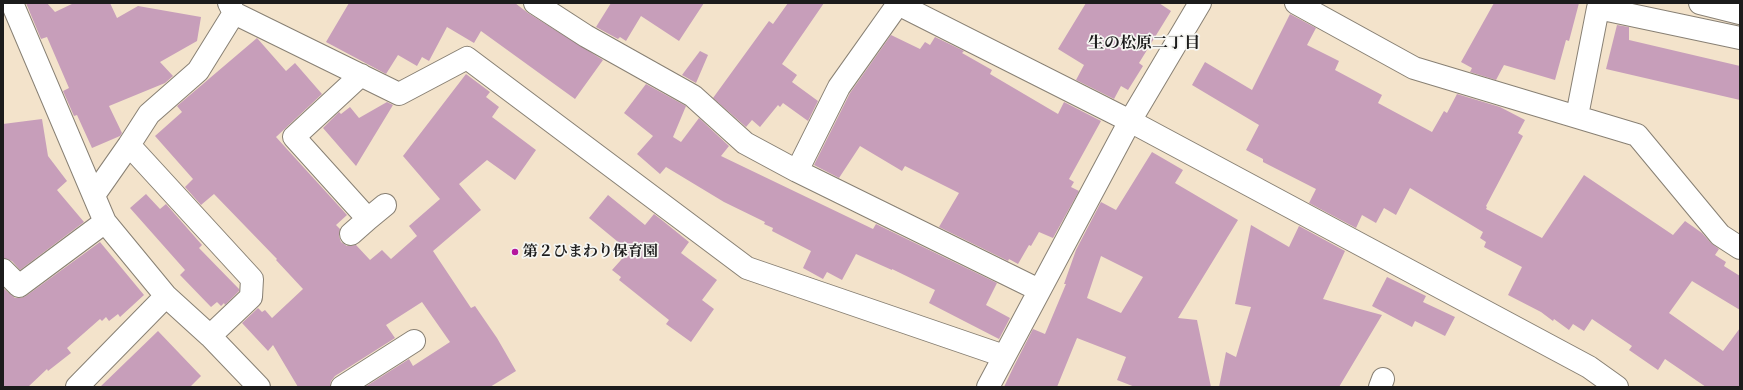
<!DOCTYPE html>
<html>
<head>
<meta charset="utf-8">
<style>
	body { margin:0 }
	#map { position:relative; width:1743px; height:390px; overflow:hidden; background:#f3e3cb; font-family:"EB Garamond",serif }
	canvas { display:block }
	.frame { position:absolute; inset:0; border:4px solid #1c1c1c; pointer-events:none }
</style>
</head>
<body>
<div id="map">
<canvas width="1743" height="390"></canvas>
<div class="frame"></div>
</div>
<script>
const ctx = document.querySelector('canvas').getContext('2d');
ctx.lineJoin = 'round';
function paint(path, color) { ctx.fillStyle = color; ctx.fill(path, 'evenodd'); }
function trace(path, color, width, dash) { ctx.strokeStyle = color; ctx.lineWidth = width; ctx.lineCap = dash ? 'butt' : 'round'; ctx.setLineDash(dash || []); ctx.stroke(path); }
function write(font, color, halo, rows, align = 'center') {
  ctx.font = font + ' "EB Garamond","Noto Serif JP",serif'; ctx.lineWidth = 3.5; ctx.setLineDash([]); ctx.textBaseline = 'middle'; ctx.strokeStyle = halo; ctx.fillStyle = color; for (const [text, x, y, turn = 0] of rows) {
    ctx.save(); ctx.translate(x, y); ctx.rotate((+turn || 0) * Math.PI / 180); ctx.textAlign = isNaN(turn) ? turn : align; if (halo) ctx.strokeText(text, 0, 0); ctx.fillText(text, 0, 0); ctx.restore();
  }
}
const building = new Path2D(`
	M26 3H47L55 12 74 3H110L117 18 138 6 201 17 197 41 160 62 173 76 165 83 109 106 122 133 120 136 92 148 77 115 74 116 63 91 69 88 47 37 41 39Z
	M349 3H515L528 13 603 60 575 99 481 31 474 43 447 27 429 61 422 57 417 66 398 55 386 74 326 42Z
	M611 3H704L679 41 641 16 626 41 620 37 618 39 596 27Z
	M788 3H824L782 64 797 75 792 82 818 101 808 121 783 103 780 107 778 105 760 127 752 120 746 127 713 98 769 21 773 24Z
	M1086 3H1159L1171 11 1139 63 1143 66 1128 90 1121 86 1114 99 1076 80 1084 65 1058 49Z
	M1494 3H1579L1569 41 1566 40 1555 80 1504 65 1496 80 1470 72 1472 68 1461 62Z
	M1290 14 1316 28 1307 45 1339 61 1335 70 1382 95 1378 103 1432 132 1444 111 1447 113 1457 94 1500 107 1525 120 1518 133 1523 136 1486 206 1487 207 1486 209 1542 238 1584 175 1673 235 1685 221 1702 233 1711 243 1719 249 1715 255 1726 262 1724 266 1740 276V310L1692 281 1669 313 1723 351 1740 328V387H1706L1665 359 1658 370 1629 350 1632 346 1592 319 1584 331 1573 324 1569 330 1554 319 1553 321 1541 312 1508 295 1522 267 1484 247 1486 242 1480 238 1483 232 1410 188 1396 215 1384 208 1376 223 1362 215 1356 228 1309 203 1316 189 1263 162V159L1246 150 1259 125 1192 85 1205 62 1252 90Z
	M1617 25 1629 27V40L1740 66V100L1606 69Z
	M891 35 920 49 925 42 930 45 935 37 964 51 962 53 992 70 990 74 1058 114 1064 102 1101 121 1069 179 1074 182 1071 187 1079 191 1053 238 1039 232 1031 246 1029 245 1018 264 1009 259 1008 261 939 227 959 193 905 166 902 171 860 146 839 178 814 165 850 93Z
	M257 38 286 71 295 63 322 94 276 137 347 215 336 225 340 229 339 236 341 242 347 246 356 245 370 260 382 250 391 259 417 236 409 226 440 199 403 156 466 74 490 92 486 97 499 107 492 117 536 150 515 180 487 160 459 184 481 210 433 251 471 308 475 306 497 338 516 371 490 387H365L409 359 413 366 450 342 422 302 386 325 395 338 335 376 331 381 330 387H298L273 345 268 351 242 323 258 308 262 312 265 310 272 318 303 289 276 260 277 259 214 194 201 205 185 187 193 179 155 136 182 112 177 106Z
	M700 51 708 55 696 83 682 75Z
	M646 84 686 106 673 137 681 142 699 118 729 146 721 156 873 229 876 224 997 283 986 305 1010 318 999 339 929 303 935 290 892 269V270L856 254 842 280 827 272 823 279 803 268 811 251 772 231 773 228 764 224 765 222 724 202 666 167 660 174 637 154 653 136 624 113Z
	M387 102 393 105 356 166 323 128 339 112 341 114 350 107 359 118Z
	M42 119 48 156 67 181 57 190 84 222 20 270 12 261 3 258V124Z
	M1152 152 1183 170 1175 183 1238 220 1178 318 1197 320 1211 387H1135L1117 380 1126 357 1077 338 1057 387H1004L1014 366 1033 329 1045 334 1066 284H1064L1076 250 1101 202 1116 210ZM1101 256 1143 277 1121 313 1087 298Z
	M146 194 160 209 166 204 202 245 199 248 239 289V291L225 305 224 303 221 306 217 302 211 307 180 275 185 270 130 208Z
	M608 195 645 225 654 214 663 221 689 242 681 253 717 280 702 300 714 309 691 342 666 324 669 320 619 280 621 277 612 270 629 251 589 218Z
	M1251 225 1289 247 1299 226 1345 251 1323 299 1382 315 1339 387H1219L1226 352 1236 357 1251 307 1235 304Z
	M100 242 144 295 120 317 118 314 109 321 106 317 102 321 100 319 67 348 71 353 48 371 47 369 28 387H3V288L15 298H21L26 296Z
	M1387 277 1426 296 1423 302 1455 317 1445 336 1415 321 1412 327 1372 306Z
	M158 331 201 376 190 387H100Z`);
const minor = new Path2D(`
	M12 3 105 222 166 296 210 336 259 387
	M535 3 586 36 693 96 745 143 797 171 1039 290
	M896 3 1130 121 1589 367 1617 387
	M1296 3 1414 68 1637 135 1720 235 1740 248
	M1700 3 1740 13
	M234 13 399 94 467 58 747 268 1004 356
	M1577 116 1598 8 1740 38
	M129 145 252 279 251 297 210 336
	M797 171 839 87 898 4
	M94 195 129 145 149 114 198 71 234 13 229 3
	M368 219 385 205
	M351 234 368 219 294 137 361 75
	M3 270 19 286 105 222
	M77 387 166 296
	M342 387 414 341
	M988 387 1130 121 1200 3
	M1380 387 1383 379`);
const markers = [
	[515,252,4,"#b5179e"]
];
const poiNames = [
	["第２ひまわり保育園",523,252]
];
const neighbourhoodNames = [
	["生の松原二丁目",1144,44]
];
paint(building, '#c79eba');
trace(minor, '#888074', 24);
trace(minor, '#fff', 22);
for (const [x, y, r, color] of markers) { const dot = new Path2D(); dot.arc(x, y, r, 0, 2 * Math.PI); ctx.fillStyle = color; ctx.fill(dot); trace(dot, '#f6f6f2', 1.5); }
write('bold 15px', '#1c1c1c', '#f6f6f2', poiNames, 'left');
write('bold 16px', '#1c1c1c', '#f6f6f2', neighbourhoodNames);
</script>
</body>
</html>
